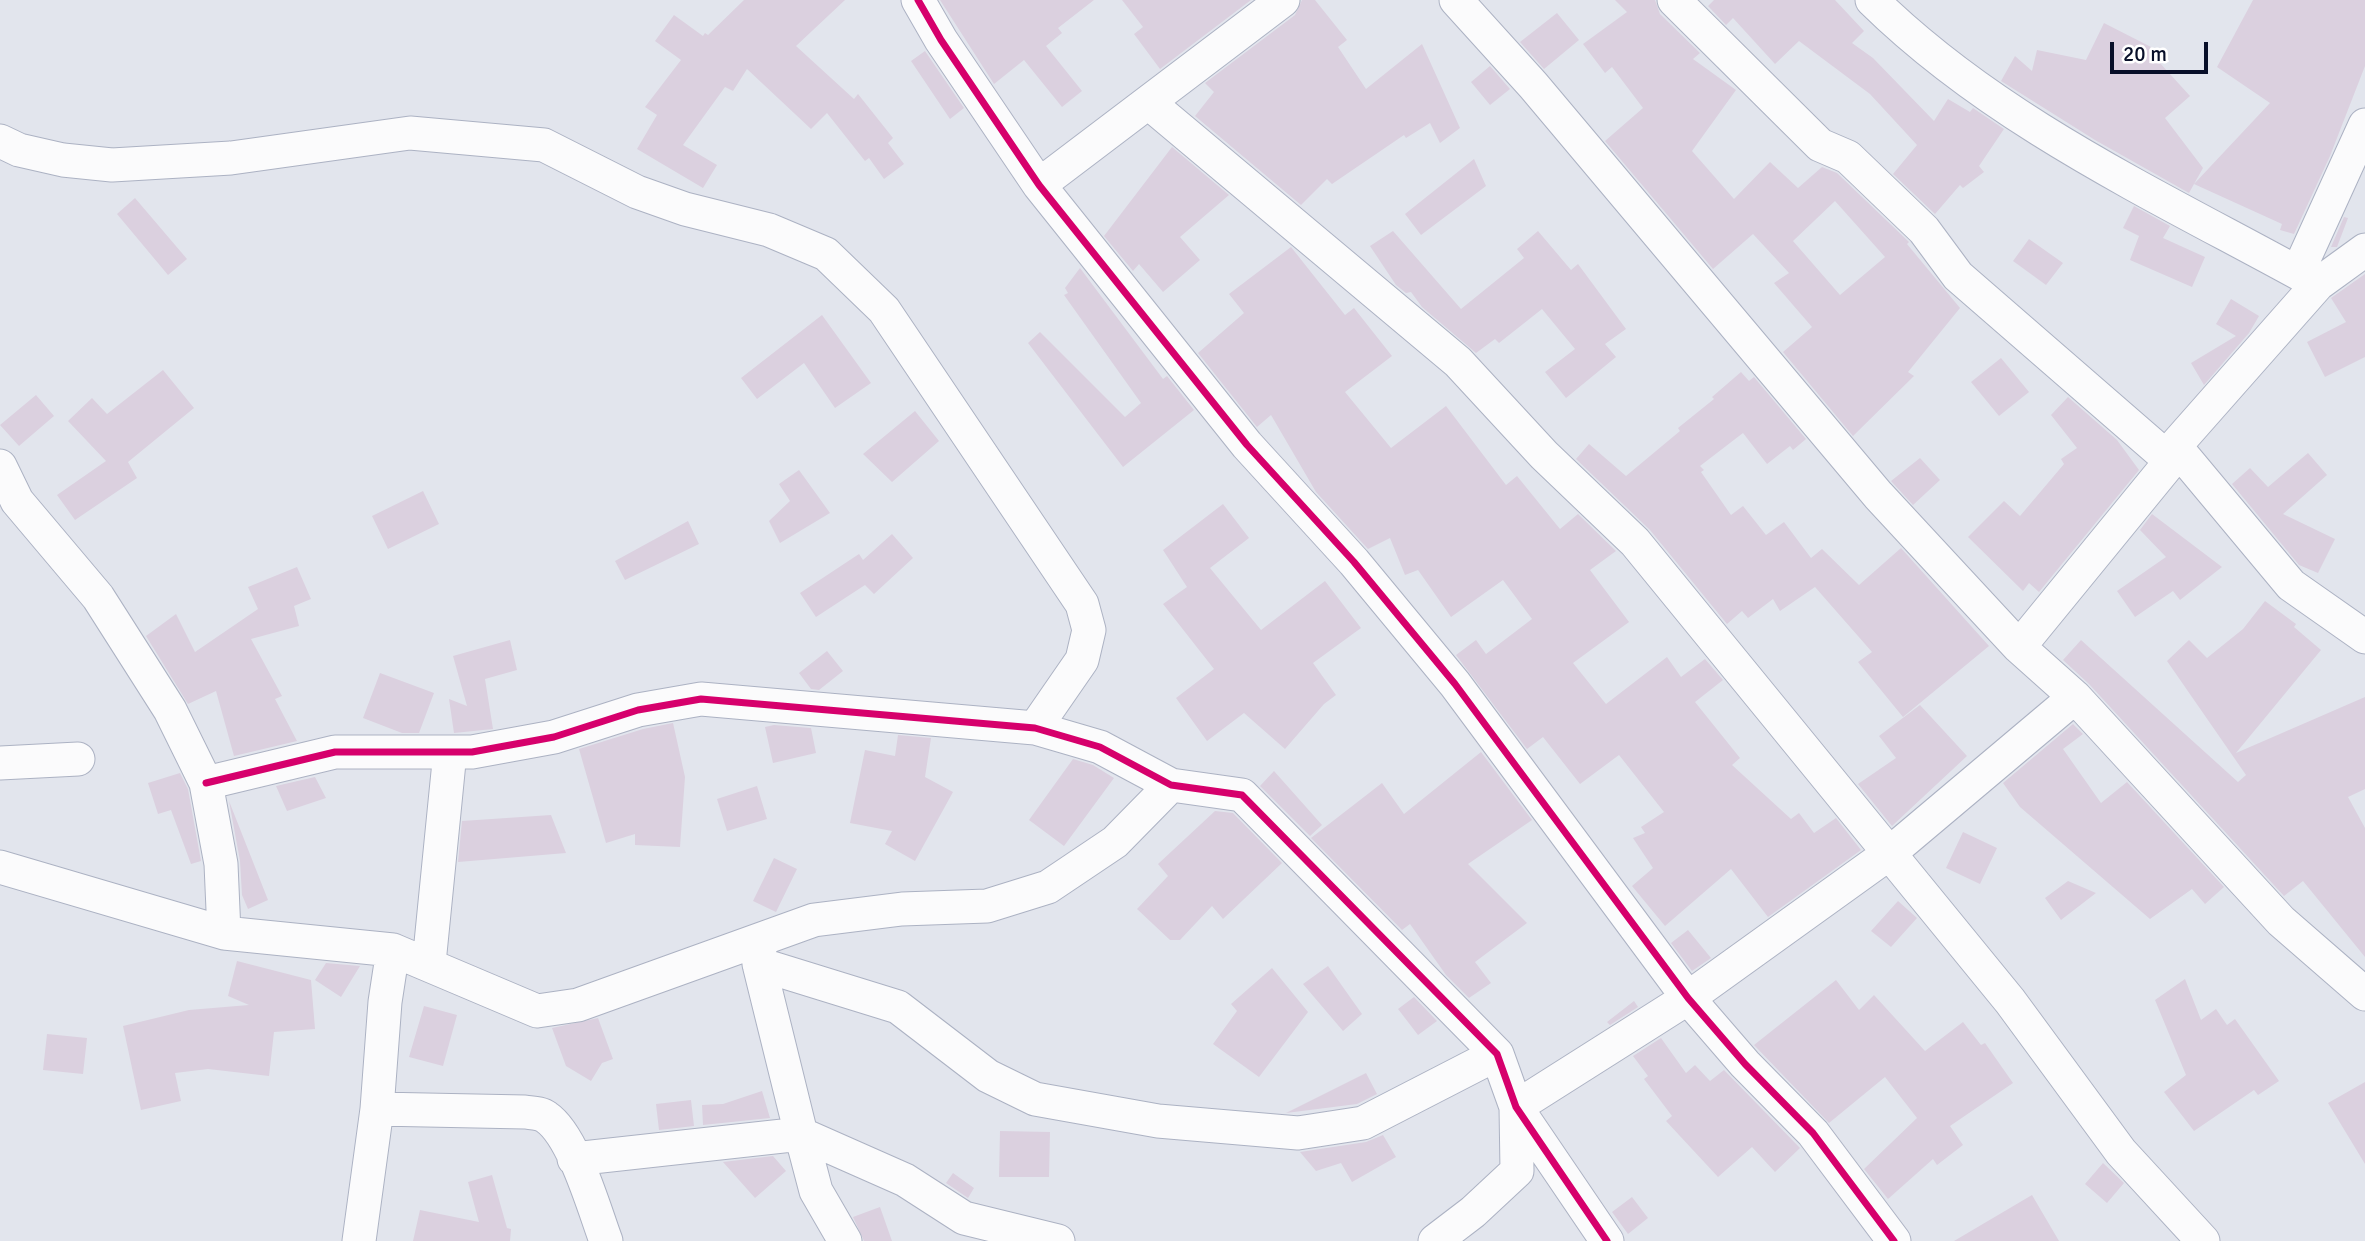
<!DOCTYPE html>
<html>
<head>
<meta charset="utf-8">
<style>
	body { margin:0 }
	#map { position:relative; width:2365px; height:1241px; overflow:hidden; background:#e2e5ed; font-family:Signika,sans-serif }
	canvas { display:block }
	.scale { position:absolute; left:2110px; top:42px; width:98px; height:32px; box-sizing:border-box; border:4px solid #080f29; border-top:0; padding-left:9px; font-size:21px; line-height:24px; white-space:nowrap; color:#080f29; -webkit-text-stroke:5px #fff; paint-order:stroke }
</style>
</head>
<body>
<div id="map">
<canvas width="2365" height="1241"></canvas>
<div class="scale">20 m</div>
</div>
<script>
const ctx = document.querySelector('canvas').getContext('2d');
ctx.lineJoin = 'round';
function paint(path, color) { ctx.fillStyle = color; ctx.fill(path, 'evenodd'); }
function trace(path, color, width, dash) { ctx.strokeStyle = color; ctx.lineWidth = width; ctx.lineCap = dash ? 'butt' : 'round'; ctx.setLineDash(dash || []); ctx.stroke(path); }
const building = new Path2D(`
	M744 0H845L796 46 854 99 858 94 893 138 888 143 904 164 884 179 869 158 865 161 827 113 811 129 747 69 733 91 725 87 683 145 717 165 703 188 637 149 657 115 645 107 681 60 655 41 674 15 703 36 705 33 708 35Z
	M940 0H1094L1058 28 1062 33 1046 46 1082 91 1062 107 1024 60 994 84Z
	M1122 0H1251L1160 69 1134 34 1143 27Z
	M1302 0H1315L1347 40 1338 47 1366 89 1422 44 1460 128 1440 143 1430 123 1406 138 1404 135 1332 184 1327 179 1301 205 1195 116 1214 92 1205 83 1295 15Z
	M1615 0H1655L1660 14 1700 53 1693 59 1736 90 1692 151 1734 199 1770 162 1798 188 1822 167 1837 173 1909 242 1907 244 1960 308 1908 372 1914 376 1853 436 1783 352 1812 327 1774 283 1789 273 1753 234 1713 269 1605 141 1643 108 1612 67 1605 73 1583 44 1627 12ZM1835 201 1885 257 1840 295 1793 241Z
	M1714 0H1835L1864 31 1852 43 1873 58 1934 121 1948 99 1970 112 1973 108 2004 129 1979 166 1984 172 1963 188 1960 185 1935 214 1893 174 1917 145 1870 94 1799 41 1775 64 1733 18 1726 25 1708 6Z
	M2253 0H2365V66L2330 156 2294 234 2280 230 2282 224 2194 184 2189 193 2095 140 2001 81 2015 56 2032 71 2037 50 2086 60 2104 23 2151 47 2149 51 2190 96 2165 118 2203 168 2194 184 2270 103 2217 67Z
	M1557 13 1579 40 1544 69 1520 42Z
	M925 51 964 108 950 119 911 61Z
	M1490 66 1510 89 1490 105 1471 82Z
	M1172 147 1229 195 1180 237 1200 260 1163 292 1139 264 1133 271 1104 236Z
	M1474 159 1486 186 1421 235 1405 214Z
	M135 198 187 259 168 275 117 214Z
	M2134 206 2170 226 2163 238 2205 257 2192 287 2130 260 2139 236 2123 228Z
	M2344 217 2348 218 2337 247H2331Z
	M1393 231 1461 309 1524 258 1517 249 1538 231 1571 270 1578 264 1626 329 1605 344 1616 357 1566 398 1545 372 1575 349 1542 309 1499 343 1495 339 1476 353 1422 307 1411 292 1406 293 1396 285 1370 246Z
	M2029 239 2063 263 2046 285 2013 261Z
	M1291 247 1345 315 1354 308 1392 356 1345 392 1391 448 1446 406 1506 485 1517 476 1560 529 1578 514 1616 551 1590 570 1629 622 1573 663 1606 704 1667 657 1681 677 1705 659 1723 680 1695 702 1740 758 1732 765 1791 819 1799 813 1814 833 1836 818 1861 850 1768 917 1731 869 1665 926 1632 886 1653 868 1633 838 1645 833 1641 827 1664 812 1619 755 1580 784 1543 737 1527 749 1456 655 1476 640 1486 654 1532 619 1503 580 1451 617 1418 570 1405 575 1390 538 1368 549 1316 492 1271 415 1257 427 1198 353 1244 313 1229 294Z
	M1080 268 1163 379 1167 376 1194 410 1123 467 1028 343 1040 332 1125 417 1141 403 1064 295 1068 293 1065 288Z
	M2365 274V357L2325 377 2307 342 2346 322 2331 298Z
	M2231 299 2259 316 2249 333 2204 385 2191 363 2236 336 2216 324Z
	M822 315 871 383 835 408 804 363 757 399 741 378Z
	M2001 358 2029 392 1999 416 1971 382Z
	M163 370 194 408 128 462 137 478 75 520 57 495 106 461 68 421 92 398 107 414Z
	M1741 372 1749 381 1754 377 1806 439 1793 450 1790 446 1767 464 1743 433 1700 466 1704 470 1701 472 1731 515 1743 506 1766 535 1784 522 1811 558 1822 549 1859 585 1901 548 1989 646 1903 717 1858 662 1872 652 1815 587 1780 611 1773 599 1748 618 1742 611 1727 624 1650 530 1576 459 1589 444 1626 476 1680 431 1678 428 1714 399 1712 397Z
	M36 395 54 416 19 446 0 425Z
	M2068 397 2117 440 2139 470 2039 592 2029 583 2023 591 1968 537 2004 501 2020 516 2064 464 2061 459 2077 448 2051 415Z
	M915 411 939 441 892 482 863 454Z
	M2308 453 2327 475 2283 514 2335 539 2318 573 2299 565 2232 484 2250 468 2268 487Z
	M1920 458 1940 480 1913 505 1891 481Z
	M799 470 830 513 780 543 769 521 790 501 779 484Z
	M423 491 439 524 388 549 372 516Z
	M1223 504 1249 538 1210 568 1261 630 1325 581 1361 628 1313 663 1336 695 1324 704 1285 749 1244 713 1207 741 1176 698 1214 669 1163 604 1187 587 1163 550Z
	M2152 514 2222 567 2180 600 2173 591 2135 617 2117 591 2166 557 2140 530Z
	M688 521 699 544 625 580 615 561Z
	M892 534 913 558 874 594 865 585 816 617 800 593 859 554 863 560Z
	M297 567 311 599 294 606 299 626 251 639 282 696 275 699 297 741 234 756 216 691 188 704 146 636 176 614 195 652 258 609 248 587Z
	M2265 601 2296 624 2294 627 2321 650 2236 753 2365 697V789L2348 797 2365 828V957L2303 881 2284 896 2089 684 2063 660 2081 640 2238 782 2246 775 2167 661 2189 640 2207 658 2243 629Z
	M510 640 517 670 485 679 493 729 454 733 449 699 467 706 453 656Z
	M827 651 843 671 819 690 811 689 799 673Z
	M380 673 434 693 419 733H402L363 718Z
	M1920 705 1967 756 1892 826 1858 784 1896 758 1879 736Z
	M673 723 685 777 680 847 635 845V834L606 843 579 749 643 729Z
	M2073 724 2083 734 2063 749 2101 803 2127 782 2224 887 2205 904 2192 889 2150 919 2020 807 2003 783Z
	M774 725 811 728 816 753 773 763 765 727Z
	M898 735 931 738 925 777 953 792 915 861 885 844 892 831 850 823 865 750 895 756Z
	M1481 752 1532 820 1468 864 1527 923 1475 962 1491 983 1469 998 1446 975 1410 924 1402 930 1311 838 1382 783 1404 814Z
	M1073 759 1093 765 1114 778 1064 846 1029 820Z
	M1274 771 1322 825 1310 836 1260 786Z
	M180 773 188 789 201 861 191 864 171 810 158 814 148 783Z
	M315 777 326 798 287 811 276 786Z
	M757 786 767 819 727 831 717 799Z
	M229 801 268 900 248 909 242 895 240 861Z
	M1215 811 1233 813 1282 863 1223 919 1212 906 1180 940H1170L1137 909 1168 876 1158 864Z
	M551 815 566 853 458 862 462 821Z
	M1963 832 1997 848 1980 884 1946 868Z
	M774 858 797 869 776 912 753 901Z
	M2068 881 2096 893 2061 920 2045 898Z
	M1898 901 1917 918 1891 947 1871 931Z
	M1688 930 1711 958 1692 971 1671 943Z
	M237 961 311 980 315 1029 274 1032 269 1076 208 1069 175 1073 181 1101 141 1110 123 1026 189 1010 249 1005 228 996Z
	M326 963 360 966 341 997 315 980Z
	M1328 966 1362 1014 1343 1031 1303 984Z
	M1272 968 1308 1012 1259 1077 1213 1044 1237 1011 1231 1004Z
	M2185 979 2201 1020 2216 1009 2227 1025 2235 1019 2279 1081 2258 1095 2254 1090 2194 1131 2164 1092 2186 1075 2155 1000Z
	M1836 980 1859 1010 1874 995 1925 1051 1963 1022 1981 1045 1985 1043 2013 1083 1950 1126 1963 1145 1937 1165 1933 1159 1888 1199 1864 1169 1917 1118 1885 1077 1829 1123 1754 1045Z
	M1414 997 1437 1021 1418 1035 1398 1009Z
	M1634 1001 1638 1007 1610 1025 1607 1022Z
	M424 1006 457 1015 443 1066 409 1057Z
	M598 1018 613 1059 602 1063 591 1081 566 1066 552 1028Z
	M47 1034 87 1038 83 1074 43 1070Z
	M1661 1038 1686 1073 1695 1065 1710 1081 1724 1070 1800 1148 1775 1172 1752 1147 1718 1177 1666 1121 1672 1116 1644 1079 1648 1076 1633 1056Z
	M1366 1073 1377 1094 1357 1104 1286 1113Z
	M2365 1082V1164L2328 1103Z
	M762 1091 770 1118 703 1125 702 1105 723 1104Z
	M691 1100 694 1126 659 1130 656 1104Z
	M1000 1131 1050 1132 1049 1177H999Z
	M1383 1135 1396 1157 1352 1182 1341 1163 1316 1171 1300 1152 1366 1142Z
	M773 1156 786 1171 755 1198 723 1162Z
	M2103 1163 2124 1183 2107 1203 2085 1184Z
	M953 1173 974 1188 968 1198 946 1183Z
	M492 1175 507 1228 511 1229 510 1241H413L420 1210 479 1222 468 1182Z
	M2032 1195 2059 1241H1954Z
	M1632 1197 1648 1218 1628 1234 1612 1212Z
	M880 1207 892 1241H864L853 1217Z`);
const minor = new Path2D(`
	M918 0 941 40 1039 185 1247 445 1354 562 1455 684 1688 998 1745 1064 1813 1133 1894 1241
	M1456 0 1533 85 1878 495 2019 647 2075 697 2281 921 2365 994
	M1674 0 1820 145 1848 157 1924 230 1958 276 2171 461
	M1872 0C1998 124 2165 199 2318 284
	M1149 103 1458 362 1544 455 1635 542 2010 1001 2121 1152 2203 1241
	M0 141 19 150 63 160 112 165 231 158 410 133 544 145 637 192 685 209 769 230 826 254 884 310 1082 604 1089 630 1082 660 1035 728
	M1039 185 1283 0
	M2298 272 2365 125
	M2175 446 2291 585 2365 637
	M0 466 17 501 98 597 170 710 206 783 221 864 224 933
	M2019 647 2171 461 2175 446 2318 284 2365 250
	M0 763 78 759
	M206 783 335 752H472L554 737 638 710 701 699 1035 728 1100 747 1171 785 1242 795 1497 1054 1516 1107 1607 1241
	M0 867 224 933 393 950 385 1002 377 1109 359 1241
	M760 947 759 964 801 1134 905 1180 964 1218 1058 1241
	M393 950 537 1011 578 1005 814 920 902 909 987 906 1048 887 1115 842 1171 785
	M429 963 450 752
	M759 964 898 1007 988 1076 1035 1099 1158 1121 1298 1133 1363 1123 1497 1054
	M377 1109 525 1112C532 1113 541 1113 546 1117 574 1136 594 1209 606 1241
	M574 1159 801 1134 816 1191 845 1241
	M1435 1241 1473 1212 1517 1171 1516 1107 1688 998 1891 852 2075 697`);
const cycleway = new Path2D(`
	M918 0 941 40 1039 185 1247 445 1354 562 1455 684 1688 998 1745 1064 1813 1133 1894 1241
	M206 783 335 752H472L554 737 638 710 701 699 1035 728 1100 747 1171 785 1242 795 1497 1054 1516 1107 1607 1241`);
paint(building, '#dbd0df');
trace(minor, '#acb2c3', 35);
trace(minor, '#fbfbfc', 33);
trace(cycleway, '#d6006c', 7);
</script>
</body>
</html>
